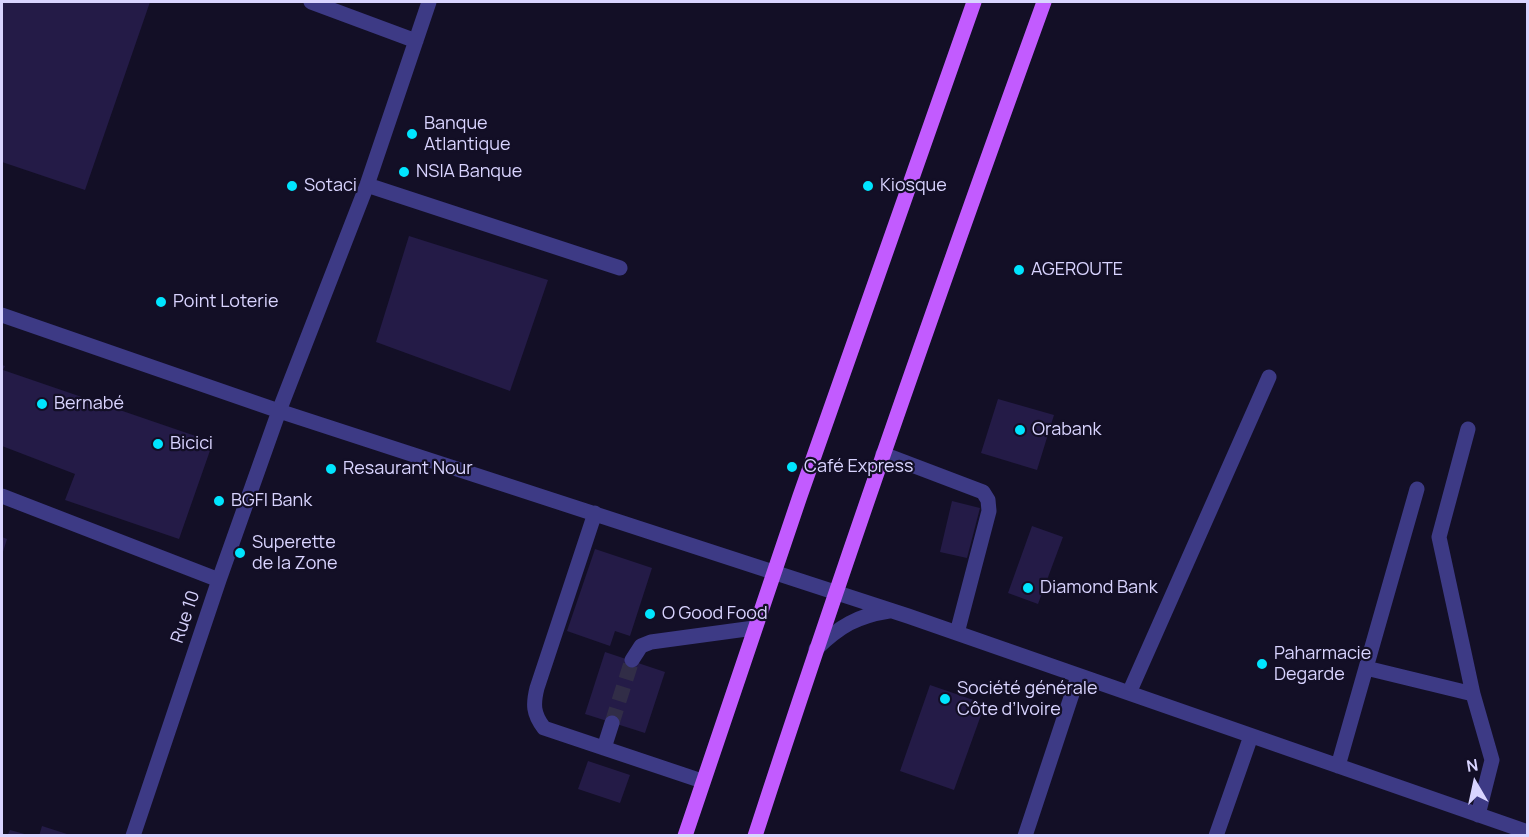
<!DOCTYPE html>
<html>
<head>
<meta charset="utf-8">
<style>
	body { margin:0 }
	#map { position:relative; width:1529px; height:837px; overflow:hidden; background:#130f26; font-family:Manrope,sans-serif }
	canvas { display:block }
	.frame { position:absolute; inset:0; border:3px solid #d9d4ff; pointer-events:none }
	.north { position:absolute; left:1445px; top:753px; width:60px; height:60px; -webkit-text-stroke:4px #130f26; paint-order:stroke; rotate:351deg; font-size:16px; font-weight:700; line-height:24px; text-align:center; color:#d9d4ff }
	.north::after { content:''; display:block; margin:auto; width:21px; height:27px; background:#d9d4ff; clip-path:polygon(50% 0,100% 100%,50% 72%,0 100%) }
</style>
</head>
<body>
<div id="map">
<canvas width="1529" height="837"></canvas>
<div class="frame"></div>
<div class="north">N</div>
</div>
<script>
const ctx = document.querySelector('canvas').getContext('2d');
ctx.lineJoin = 'round';
function paint(path, color) { ctx.fillStyle = color; ctx.fill(path, 'evenodd'); }
function trace(path, color, width, dash) { ctx.strokeStyle = color; ctx.lineWidth = width; ctx.lineCap = dash ? 'butt' : 'round'; ctx.setLineDash(dash || []); ctx.stroke(path); }
function write(font, color, halo, rows, align = 'center') {
  ctx.font = font + ' Manrope,sans-serif'; ctx.lineWidth = 4.5; ctx.setLineDash([]); ctx.textBaseline = 'middle'; ctx.strokeStyle = halo; ctx.fillStyle = color; for (const [text, x, y, turn = 0] of rows) {
    ctx.save(); ctx.translate(x, y); ctx.rotate((+turn || 0) * Math.PI / 180); ctx.textAlign = isNaN(turn) ? turn : align; if (halo) ctx.strokeText(text, 0, 0); ctx.fillText(text, 0, 0); ctx.restore();
  }
}
const building = new Path2D(`
	M2 2H150L85 190 2 162Z
	M409 236 548 280 510 391 376 342Z
	M2 365 5 366 3 370 213 442 179 539 65 500 75 474 2 446Z
	M998 399 1054 415 1037 470 981 453Z
	M952 501 980 508 967 558 940 552Z
	M1032 526 1063 537 1038 604 1008 593Z
	M2 537 7 539 2 555Z
	M595 549 652 568 630 636 615 631 610 646 567 631Z
	M605 652 665 672 645 733 585 714Z
	M930 685 985 704 954 790 900 771Z
	M588 761 630 775 620 803 578 789Z
	M42 826 70 835V836H39Z
	M10 830 28 835V836H7Z`);
const minorTunnel = new Path2D(`
	M612 723 632 660`);
const minor = new Path2D(`
	M311 2 416 41
	M367 185 620 268
	M2 315 279 411 908 616 1528 832
	M1468 429 1439 537 1473 694 1492 760 1478 815
	M883 454 983 492 988 500 989 511 957 633
	M2 496 219 580
	M595 513 537 688C533 704 533 714 544 728L702 781
	M816 649C840 626 857 616 889 611
	M632 660 641 646 651 642 754 628
	M1366 668 1473 694
	M1129 693 1269 377
	M604 748 612 723
	M1338 766 1417 489
	M133 836 219 580 279 411 367 185 429 2
	M1025 836 1078 676
	M1216 836 1251 736`);
const major = new Path2D(`
	M685 836 800 496 974 2
	M755 836C846 556 944 278 1044 2`);
const markers = [
	[412,134,6,"#00e5ff"],
	[404,172,6,"#00e5ff"],
	[292,186,6,"#00e5ff"],
	[868,186,6,"#00e5ff"],
	[1019,270,6,"#00e5ff"],
	[161,302,6,"#00e5ff"],
	[42,404,6,"#00e5ff"],
	[1020,430,6,"#00e5ff"],
	[158,444,6,"#00e5ff"],
	[792,467,6,"#00e5ff"],
	[331,469,6,"#00e5ff"],
	[219,501,6,"#00e5ff"],
	[240,553,6,"#00e5ff"],
	[1028,588,6,"#00e5ff"],
	[650,614,6,"#00e5ff"],
	[1262,664,6,"#00e5ff"],
	[945,699,6,"#00e5ff"]
];
const poiNames = [
	["Banque",424,124],
	["Atlantique",424,145],
	["NSIA Banque",416,172],
	["Sotaci",304,186],
	["Kiosque",880,186],
	["AGEROUTE",1031,270],
	["Point Loterie",173,302],
	["Bernabé",54,404],
	["Orabank",1032,430],
	["Bicici",170,444],
	["Café Express",804,467],
	["Resaurant Nour",343,469],
	["BGFI Bank",231,501],
	["Superette",252,543],
	["de la Zone",252,564],
	["Diamond Bank",1040,588],
	["O Good Food",662,614],
	["Paharmacie",1274,654],
	["Degarde",1274,675],
	["Société générale",957,689],
	["Côte d’Ivoire",957,710]
];
const streetNames = [
	["Rue 10",186,617,-71]
];
paint(building, '#241b47');
trace(minorTunnel, '#312d47', 15, [15, 8]);
trace(minor, '#3d3a85', 15);
trace(major, '#c25bff', 15);
for (const [x, y, r, color] of markers) { const dot = new Path2D(); dot.arc(x, y, r, 0, 2 * Math.PI); ctx.fillStyle = color; ctx.fill(dot); trace(dot, '#130f26', 2); }
write('18px', '#d9d4ff', '#130f26', poiNames, 'left');
write('18px', '#d9d4ff', '#130f26', streetNames);
</script>
</body>
</html>
